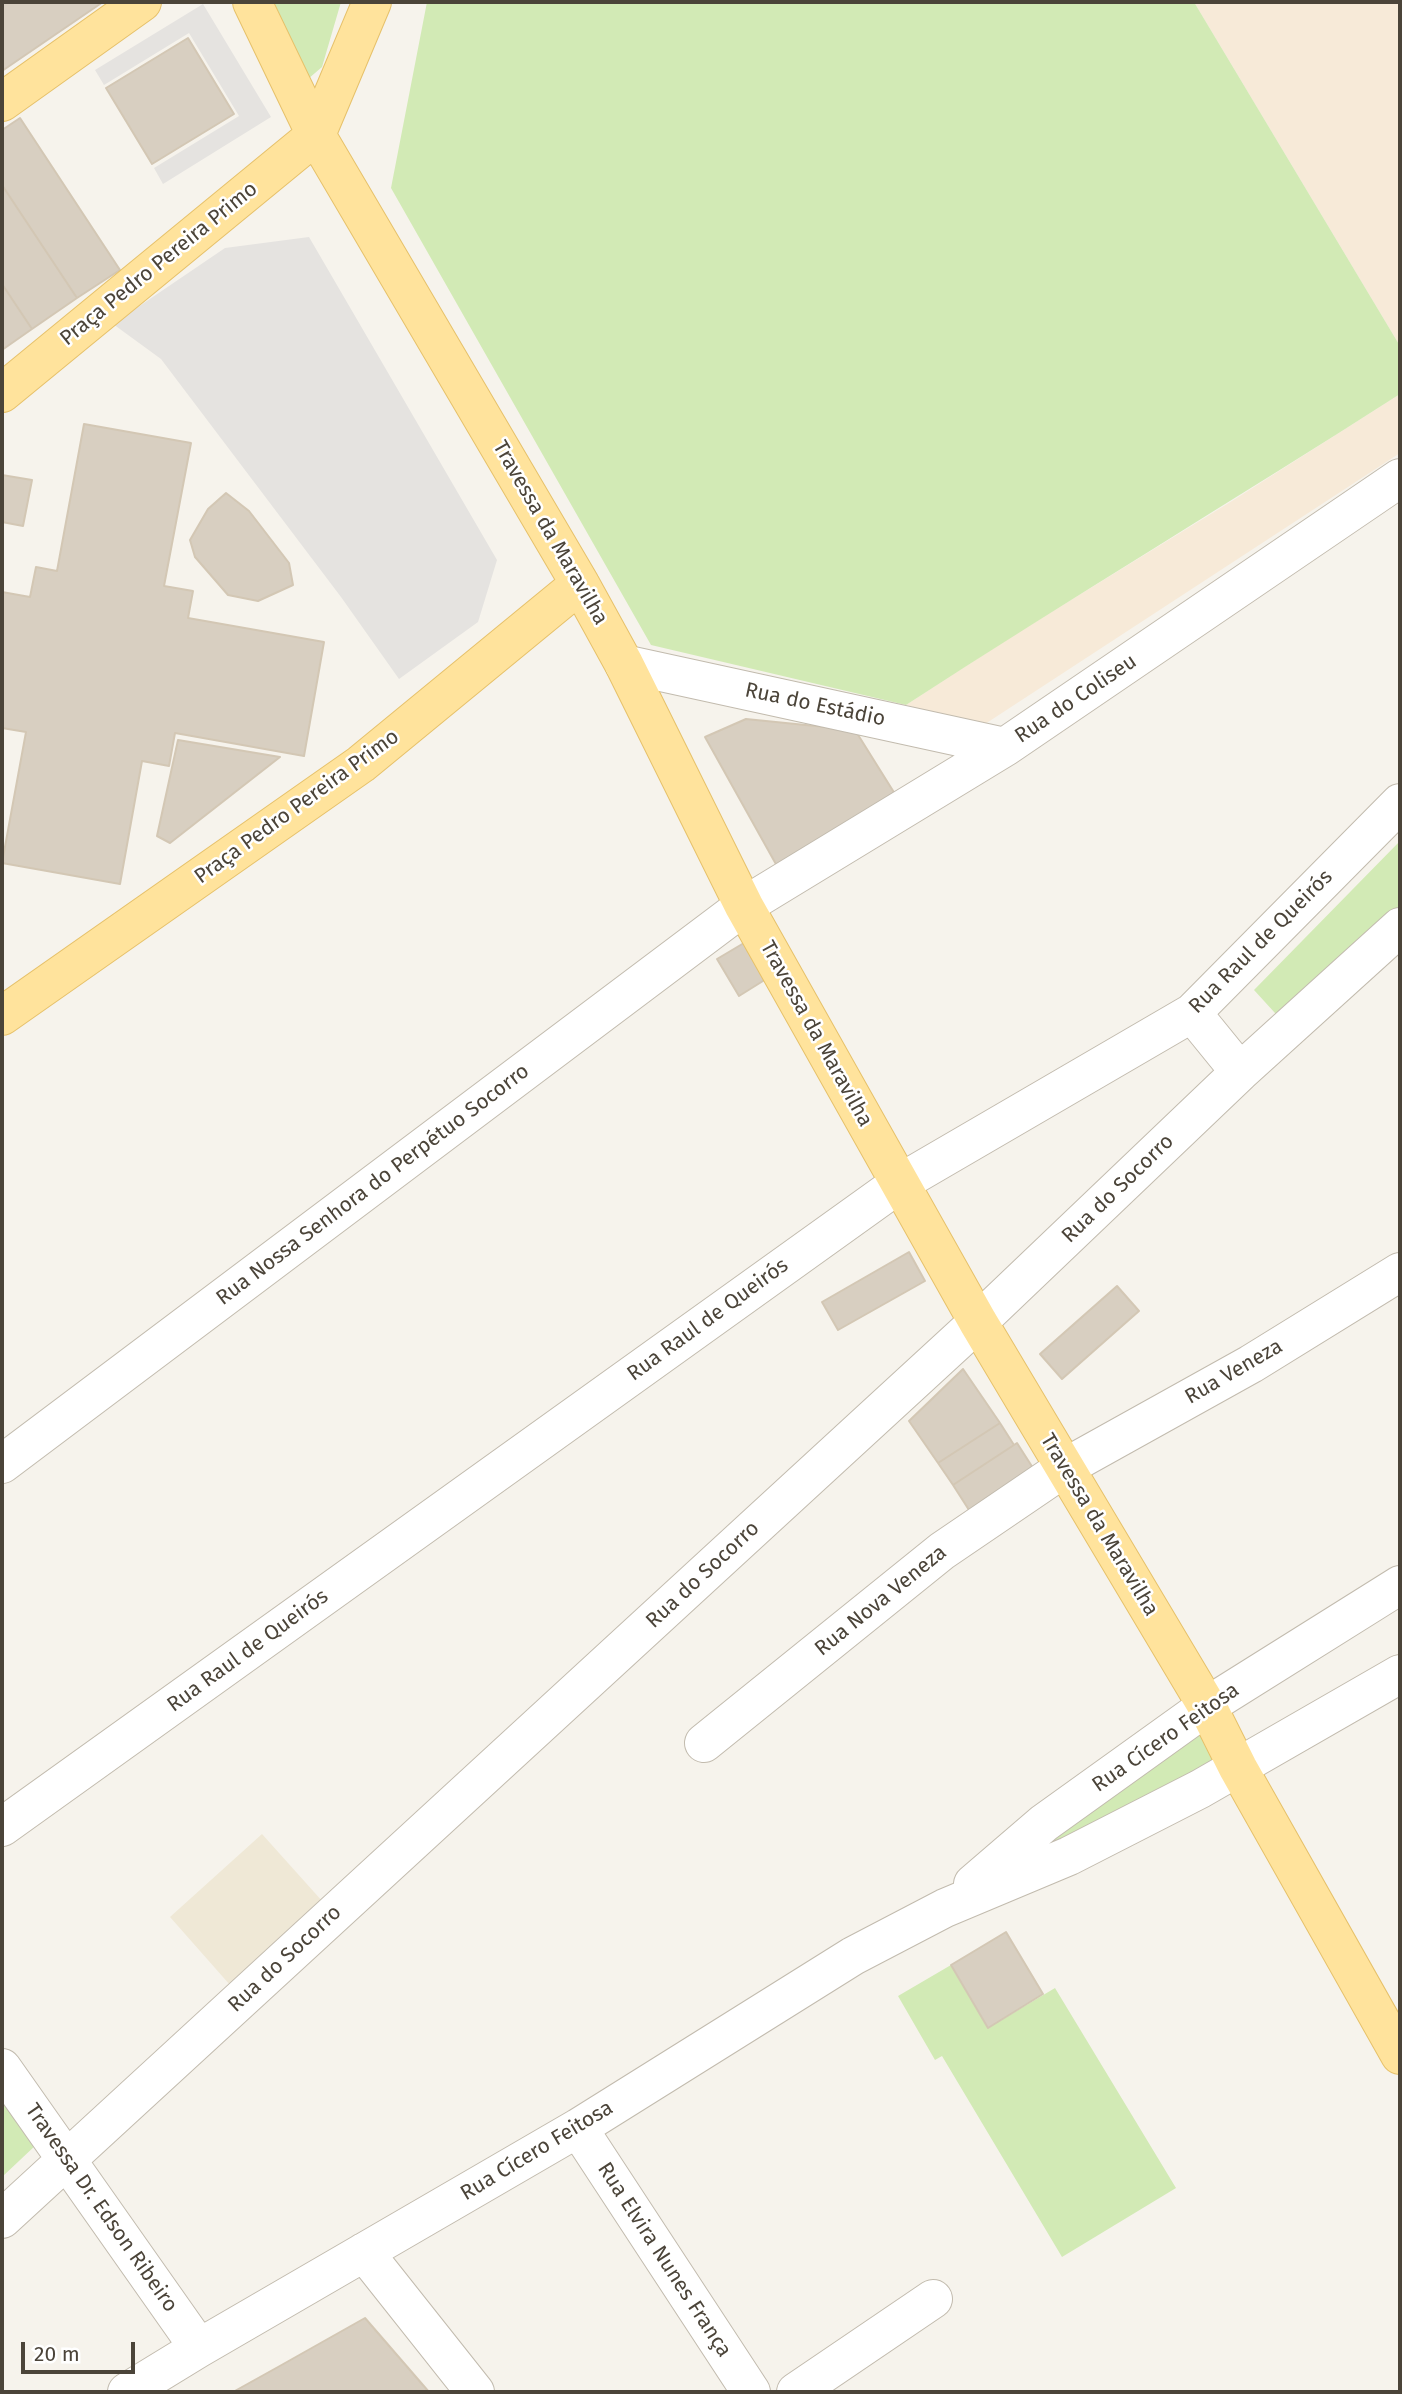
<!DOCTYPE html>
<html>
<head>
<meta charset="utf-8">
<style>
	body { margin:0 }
	#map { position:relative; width:1402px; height:2394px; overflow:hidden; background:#f6f3ec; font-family:"Fira Sans",sans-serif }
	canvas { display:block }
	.frame { position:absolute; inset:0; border:4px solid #4b4439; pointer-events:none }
	.scale { position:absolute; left:21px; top:2342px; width:114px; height:32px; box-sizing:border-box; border:4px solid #4b4439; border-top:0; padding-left:9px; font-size:21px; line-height:24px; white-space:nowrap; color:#4b4439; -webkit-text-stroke:5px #fff; paint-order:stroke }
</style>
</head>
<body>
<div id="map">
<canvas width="1402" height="2394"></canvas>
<div class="frame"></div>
<div class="scale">20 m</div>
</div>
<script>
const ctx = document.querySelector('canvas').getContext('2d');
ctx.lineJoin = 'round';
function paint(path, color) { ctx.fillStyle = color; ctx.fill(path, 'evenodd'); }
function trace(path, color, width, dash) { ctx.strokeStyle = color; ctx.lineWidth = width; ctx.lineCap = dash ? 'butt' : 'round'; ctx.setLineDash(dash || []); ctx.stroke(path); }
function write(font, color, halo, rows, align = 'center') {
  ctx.font = font + ' "Fira Sans",sans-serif'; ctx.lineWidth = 5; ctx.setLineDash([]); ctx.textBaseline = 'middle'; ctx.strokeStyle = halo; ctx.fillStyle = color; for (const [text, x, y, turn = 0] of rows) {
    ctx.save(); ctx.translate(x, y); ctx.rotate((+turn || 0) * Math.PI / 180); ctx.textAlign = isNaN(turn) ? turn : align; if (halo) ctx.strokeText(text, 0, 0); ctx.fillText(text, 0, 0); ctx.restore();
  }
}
const commercial = new Path2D(`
	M1194 2H1400V346Z
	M1400 394V453L982 726 906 705 1006 640 1232 501Z`);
const education = new Path2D(`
	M262 1834 323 1902 230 1985 170 1917Z`);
const green = new Path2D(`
	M274 2H341L322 67 308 79Z
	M427 2H1194L1400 346V394C1236 499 1069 599 906 705L651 645 391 188Z
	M1400 841V915L1285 1024 1254 990Z
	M1196 1726 1220 1772 1005 1867Z
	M951 1965 988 2028 1055 1988 1176 2188 1062 2257 942 2056 935 2060 898 1996Z
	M2 2099 37 2144 2 2177Z`);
const parking = new Path2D(`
	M203 4 271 117 163 184 154 168 239 116 189 33 104 85 95 70Z
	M309 237 497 560 478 622 399 679 341 597 161 359 113 324 225 248Z`);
const building = new Path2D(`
	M2 2H103L2 71Z
	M188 38 234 114 152 164 106 88Z
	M20 118 120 270 77 298 2 185V130Z
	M2 185 77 298 32 329 2 284Z
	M2 284 32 329 2 350Z
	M84 424 191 443 164 586 193 591 188 618 324 642 304 756 175 733 169 766 142 761 120 884 2 863 26 732 2 728V592L30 597 36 567 57 571Z
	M2 475 32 480 23 526 2 522Z
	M226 493 249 511 289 563 293 585 258 601 228 595 195 557 190 540 208 509Z
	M746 719 855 730 895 794 777 866 705 737Z
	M178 740 280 757 170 843 157 836Z
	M749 940 771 976 739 996 717 959Z
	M909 1252 925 1281 838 1330 822 1302Z
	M1117 1286 1139 1311 1062 1379 1040 1354Z
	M963 1369 1000 1423 938 1463 909 1421Z
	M1000 1423 1014 1445 953 1485 938 1463Z
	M1017 1443 1033 1468 969 1510 953 1485Z
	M1006 1932 1043 1994 988 2028 951 1965Z
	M365 2318 429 2392H233L278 2367Z`);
const minor = new Path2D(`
	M624 664 1005 747
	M1192 1013 1240 1072
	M2 1464 744 906 1005 747 1400 478
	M704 1743 942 1551 1064 1468 1251 1364 1400 1272
	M2 1827 900 1183 1192 1013 1400 803
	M973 1884 1044 1823 1207 1706 1400 1585
	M2 2068 199 2348
	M578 2128 751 2392
	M2 2219 978 1322 1240 1072 1400 927
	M364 2252 475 2392
	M127 2392 199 2348 578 2128 853 1956 945 1908 1069 1856 1200 1789 1400 1674
	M796 2392 933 2299`);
const major = new Path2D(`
	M252 2 316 135 580 584 624 664 744 906 978 1322 1207 1706 1238 1768 1400 2055
	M2 102 142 2
	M2 393 316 135 372 2
	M2 1016 361 764 580 584`);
const streetNames = [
	["Praça Pedro Pereira Primo",159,264,-39],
	["Travessa da Maravilha",550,533,60],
	["Rua do Coliseu",1076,699,-34],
	["Rua do Estádio",815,705,12],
	["Praça Pedro Pereira Primo",297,807,-36],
	["Rua Raul de Queirós",1261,942,-45],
	["Travessa da Maravilha",816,1034,61],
	["Rua Nossa Senhora do Perpétuo Socorro",373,1185,-37],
	["Rua do Socorro",1118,1189,-44],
	["Rua Raul de Queirós",708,1320,-36],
	["Rua Veneza",1234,1372,-30],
	["Travessa da Maravilha",1099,1525,59],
	["Rua do Socorro",703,1575,-43],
	["Rua Nova Veneza",881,1601,-39],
	["Rua Raul de Queirós",248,1651,-36],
	["Rua Cícero Feitosa",1166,1738,-35],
	["Rua do Socorro",285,1959,-43],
	["Rua Cícero Feitosa",537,2151,-31],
	["Travessa Dr. Edson Ribeiro",101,2208,55],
	["Rua Elvira Nunes França",664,2260,57]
];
paint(commercial, '#f7ead8');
paint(education, '#efe8d6');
paint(green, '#d2eab5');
paint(parking, '#e5e3e0');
paint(building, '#d8cfc1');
trace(building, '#d3c7b4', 2);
trace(minor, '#c2bbae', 40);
trace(major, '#e6c16a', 40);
trace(minor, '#fff', 38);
trace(major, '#ffe39c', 38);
write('21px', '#4b4439', '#fff', streetNames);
</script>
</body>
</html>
